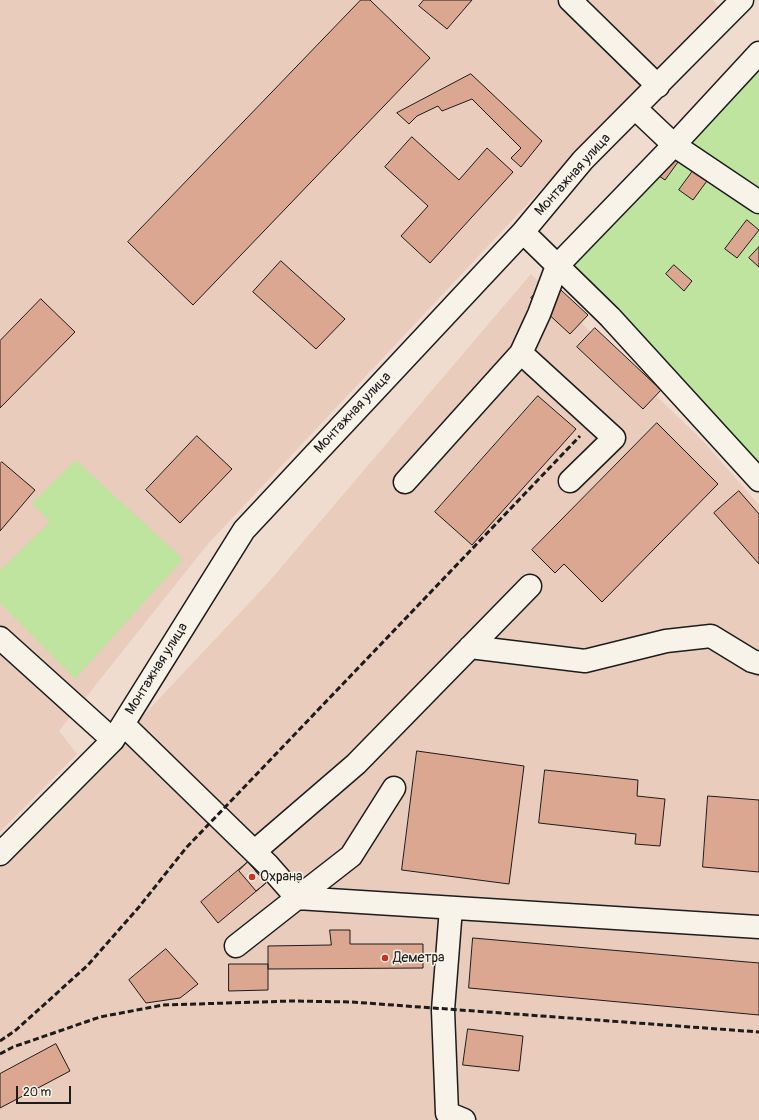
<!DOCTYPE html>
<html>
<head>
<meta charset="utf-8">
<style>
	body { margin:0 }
	#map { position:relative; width:759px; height:1120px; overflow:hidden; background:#efdcce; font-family:Pangolin,sans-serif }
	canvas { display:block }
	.scale { position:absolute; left:16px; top:1086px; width:55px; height:18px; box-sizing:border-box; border:2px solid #1c1c1c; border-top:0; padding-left:5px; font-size:12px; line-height:14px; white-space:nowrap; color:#1c1c1c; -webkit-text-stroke:3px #f7f3e8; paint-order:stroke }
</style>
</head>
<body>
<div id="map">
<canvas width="759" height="1120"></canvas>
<div class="scale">20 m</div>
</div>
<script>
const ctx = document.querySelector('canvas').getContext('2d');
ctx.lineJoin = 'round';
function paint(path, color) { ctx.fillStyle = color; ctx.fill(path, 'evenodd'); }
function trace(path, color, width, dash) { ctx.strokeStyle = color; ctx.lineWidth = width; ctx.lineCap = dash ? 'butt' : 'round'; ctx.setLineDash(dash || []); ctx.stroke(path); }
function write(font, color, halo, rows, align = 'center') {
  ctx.font = font + ' Pangolin,sans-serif'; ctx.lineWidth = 3; ctx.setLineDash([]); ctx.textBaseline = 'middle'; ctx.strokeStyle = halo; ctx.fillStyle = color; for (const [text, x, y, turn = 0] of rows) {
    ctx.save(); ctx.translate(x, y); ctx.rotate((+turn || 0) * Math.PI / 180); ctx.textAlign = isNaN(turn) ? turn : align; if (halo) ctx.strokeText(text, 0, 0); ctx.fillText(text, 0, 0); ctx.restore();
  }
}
const built = new Path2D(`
	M0 0H713L719 7 629 96 207 545 59 731 77 754 0 832Z
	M531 274 704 442 759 505V1120H0V868L267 584Z`);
const green = new Path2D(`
	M759 53V487L557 266Z
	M76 460 183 559 75 679 0 603V570L50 522 32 503Z`);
const building = new Path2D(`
	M361 0H370L430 58 193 305 128 242Z
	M424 0H472L447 29 419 6Z
	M471 74 542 141 521 167 511 158 521 148 472 99 442 111 438 106 417 116 409 124 397 113Z
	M412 137 459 180 487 148 513 172 430 263 401 236 428 206 385 167Z
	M669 156 678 162 665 180 656 174Z
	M698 164 712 174 693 200 679 190Z
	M747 220 759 230 737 258 725 249Z
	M759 247V267L749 258Z
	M281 261 345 319 316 349 253 292Z
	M674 265 692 281 684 291 666 274Z
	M549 279 588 315 570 334 531 298Z
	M41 299 75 332 0 408V341Z
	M595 328 661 390 643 409 577 347Z
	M538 396 576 429 472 545 435 512Z
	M657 423 718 484 602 602 564 564 555 573 532 550Z
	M197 436 232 469 180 523 146 490Z
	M2 462 35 490 0 531V464Z
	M739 491 759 514V564L714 513Z
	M417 751 524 766 509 884 402 870Z
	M545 770 638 780 637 796 665 799 660 846 635 844 636 834 539 823Z
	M708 796 759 800V872L703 867Z
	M248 862 266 883 218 923 201 902Z
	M248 862 266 883 256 891 239 871Z
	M330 930H350V944H423V968L268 969V946L331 945Z
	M473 938 759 963V1015L469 988Z
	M166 949 198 984 180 998 146 1003 129 980Z
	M229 964H268V990L229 991Z
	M468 1029 523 1036 519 1071 463 1065Z
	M56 1044 70 1071 0 1108V1074Z`);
const minor = new Path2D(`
	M570 0 658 86
	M635 108 674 145 759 202
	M523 232 610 317 759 480
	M521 353 539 314 557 266 674 145 759 53
	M405 482 521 353 614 438 570 481
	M0 638 113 740
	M470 647 585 661 666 641 711 636 752 661 759 663
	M123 724 268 865 297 898 236 946
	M255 851 356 764 530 586
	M0 854 113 740 123 724 244 530 523 232 583 160 742 0
	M297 898 759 927
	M297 898 351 856 394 788
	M451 908 443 1010 447 1113 464 1120`);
const rail = new Path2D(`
	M0 1041 16 1030 88 965 139 907 186 848 580 436
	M0 1054 13 1047 100 1017 163 1005 292 1001 352 1002 759 1032`);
const markers = [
	[252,877,4,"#c8321e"],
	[385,958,4,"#c8321e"]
];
const streetNames = [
	["Монтажная улица",573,175,-48],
	["Монтажная улица",353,413,-47],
	["Монтажная улица",157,669,-58]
];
const poiNames = [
	["Охрана",260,877],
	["Деметра",393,958]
];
paint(built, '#e9ccbc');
paint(green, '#bfe49f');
paint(building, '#dca791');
trace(building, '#1c1c1c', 1);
trace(minor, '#1c1c1c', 25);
trace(minor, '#f7f3e8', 22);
trace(rail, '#1c1c1c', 3, [6, 3]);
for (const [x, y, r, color] of markers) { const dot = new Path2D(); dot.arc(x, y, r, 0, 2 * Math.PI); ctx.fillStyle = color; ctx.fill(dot); trace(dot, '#f7f3e8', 1.5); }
write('14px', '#1c1c1c', '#f7f3e8', streetNames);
write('14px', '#1c1c1c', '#f7f3e8', poiNames, 'left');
</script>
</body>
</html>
